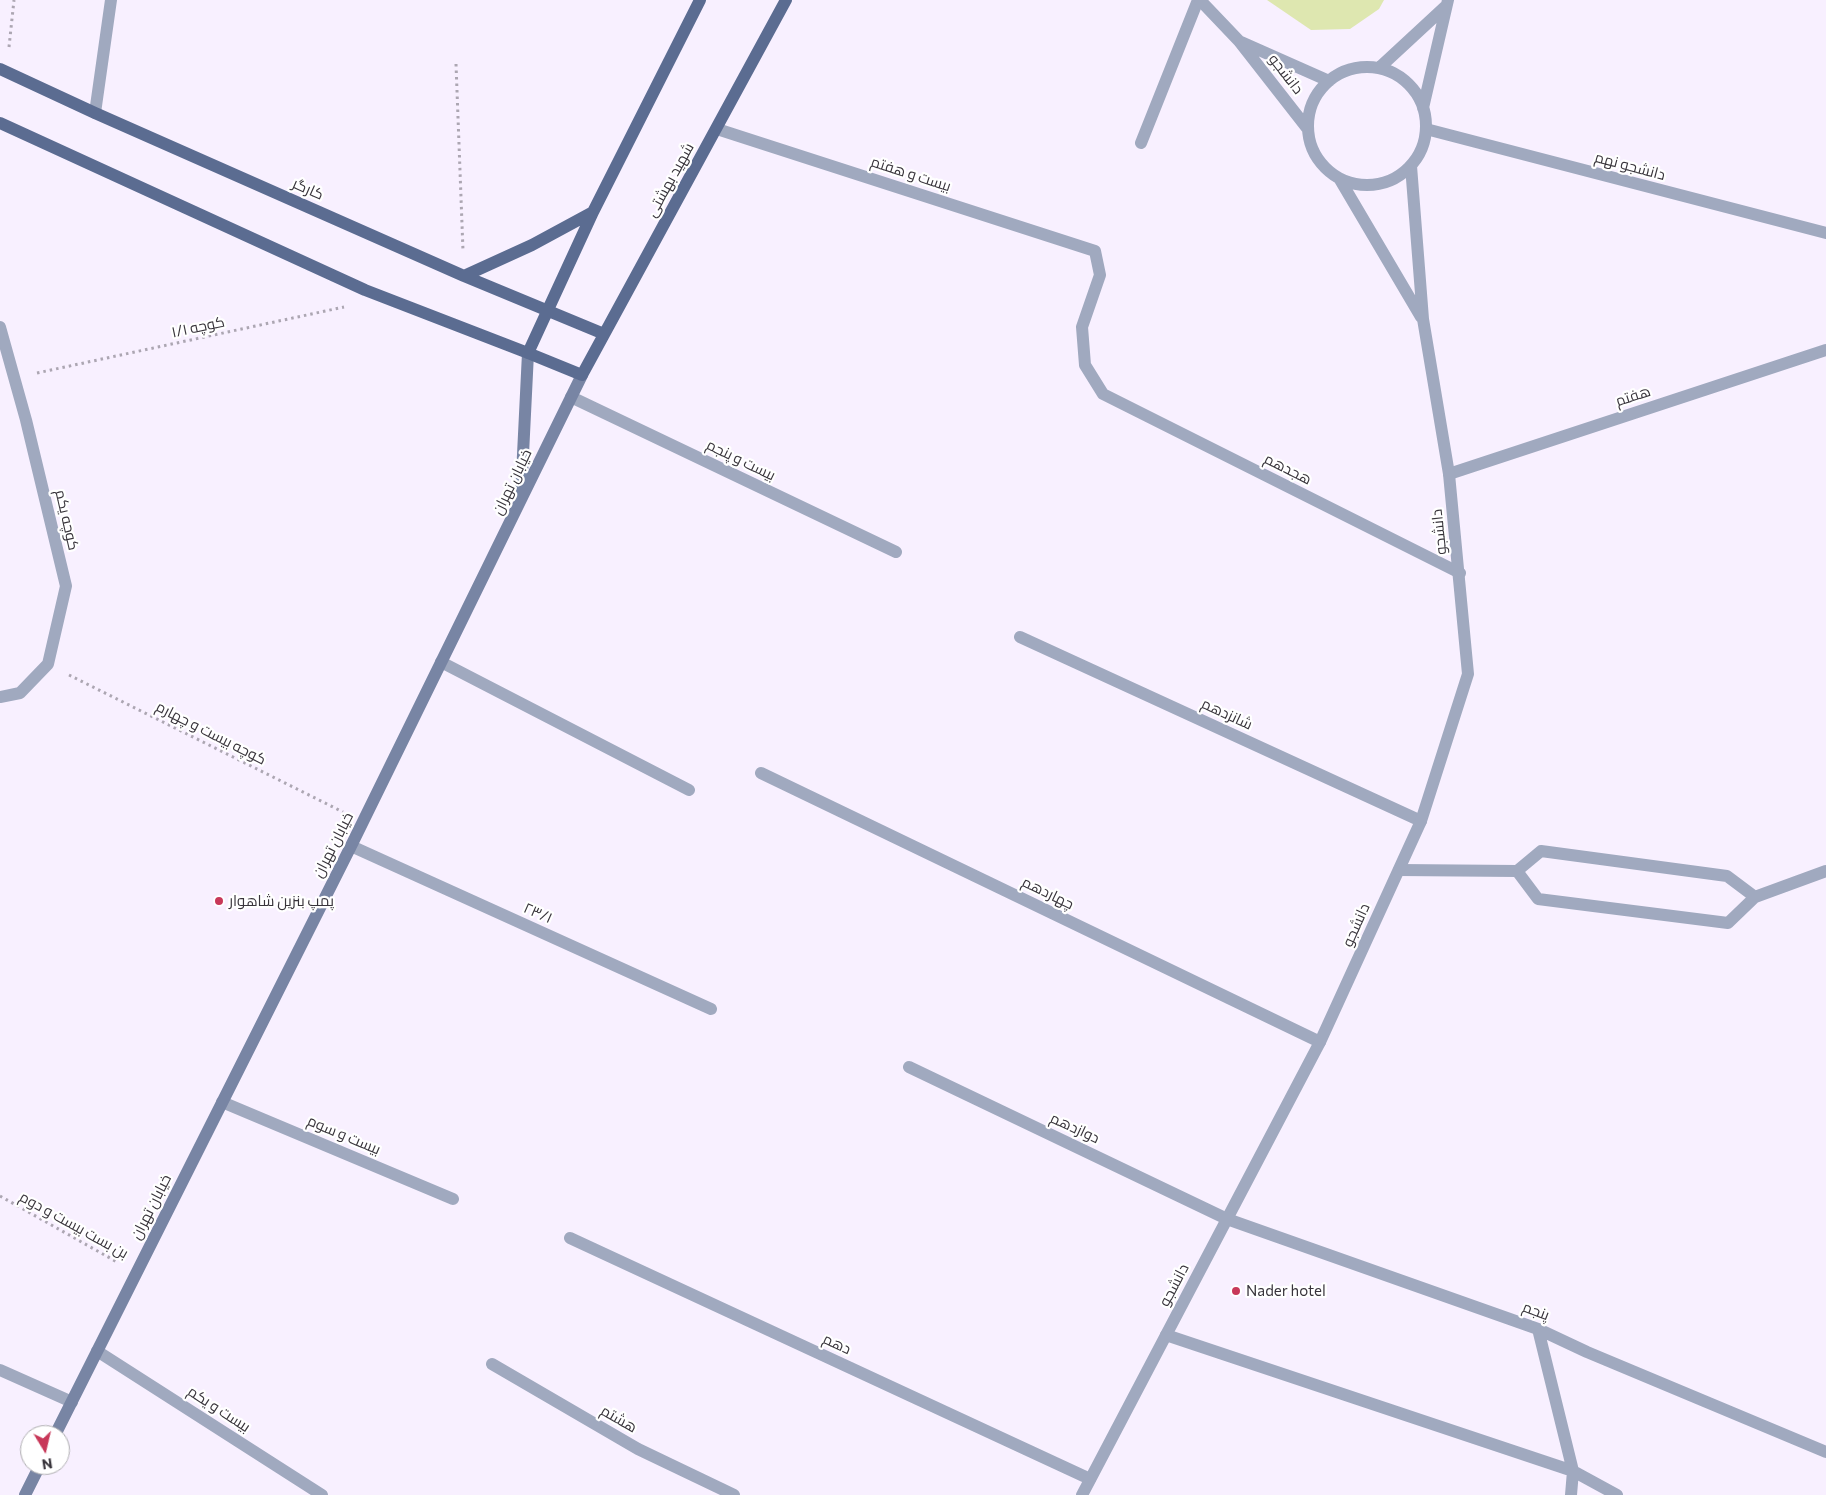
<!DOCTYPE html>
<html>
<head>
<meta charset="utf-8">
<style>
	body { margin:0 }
	#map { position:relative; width:1826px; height:1495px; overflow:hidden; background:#f8f0ff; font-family:Commissioner,sans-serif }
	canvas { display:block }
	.north { position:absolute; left:20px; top:1425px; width:50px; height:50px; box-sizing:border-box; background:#fff; border:1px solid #afaeb1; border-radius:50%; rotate:171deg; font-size:14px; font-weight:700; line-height:20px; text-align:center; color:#38343b }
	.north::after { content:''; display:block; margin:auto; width:18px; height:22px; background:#c83859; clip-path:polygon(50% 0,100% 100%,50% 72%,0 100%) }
</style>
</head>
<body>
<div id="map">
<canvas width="1826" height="1495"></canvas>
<div class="north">N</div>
</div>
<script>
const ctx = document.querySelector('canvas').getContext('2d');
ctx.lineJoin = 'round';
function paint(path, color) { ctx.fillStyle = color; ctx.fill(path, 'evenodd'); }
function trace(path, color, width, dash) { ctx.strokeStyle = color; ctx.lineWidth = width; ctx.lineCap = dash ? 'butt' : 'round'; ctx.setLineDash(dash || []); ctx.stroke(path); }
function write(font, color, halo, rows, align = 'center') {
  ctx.font = font + ' Commissioner,Cairo,sans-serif'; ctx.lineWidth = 4.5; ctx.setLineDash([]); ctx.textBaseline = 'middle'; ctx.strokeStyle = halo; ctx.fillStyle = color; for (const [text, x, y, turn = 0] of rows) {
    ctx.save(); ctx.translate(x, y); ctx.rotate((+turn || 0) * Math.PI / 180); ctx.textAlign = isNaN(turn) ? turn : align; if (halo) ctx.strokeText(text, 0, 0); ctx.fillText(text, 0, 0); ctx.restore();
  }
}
const green = new Path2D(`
	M1267 0H1384L1379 9 1350 29 1311 30Z`);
const path = new Path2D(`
	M9 47 14 0
	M456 64 463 251
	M37 373 344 307
	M69 675 343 812
	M0 1196 117 1262`);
const minor = new Path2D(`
	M95 113 111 0
	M717 129 1095 251 1100 275 1082 327 1085 365 1103 394 1460 573
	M1426 129 1826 233
	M1141 143 1198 0
	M0 327 26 420 66 586 48 664 20 693 0 697
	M571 397 896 552
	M1449 474 1826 350
	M1020 637 1421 821
	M441 662 689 790
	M761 773 1320 1042
	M351 846 711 1009
	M1399 870 1517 871 1541 851 1727 876 1755 897
	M1517 871 1538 899 1728 923 1755 897 1826 871
	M909 1067 1227 1219 1538 1329 1587 1352 1826 1452
	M222 1102 453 1199
	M570 1238 1090 1479
	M1538 1329 1573 1471 1571 1495
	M1166 1335 1573 1471 1617 1495
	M97 1351 322 1495
	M492 1364 638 1449 734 1495
	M0 1370 72 1402`);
const tertiary = new Path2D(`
	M1200 0 1239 41 1307 128
	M1241 42 1329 81
	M1308 126a59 59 0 1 1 118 0a59 59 0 1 1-118 0Z
	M1379 68 1446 6
	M1423 108 1448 0
	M1339 178 1421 317
	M1082 1495 1320 1042 1421 821 1468 674 1449 474 1423 319 1411 166`);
const secondary = new Path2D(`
	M521 495 528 353
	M55 1435 351 846 582 375
	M25 1495 40 1465`);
const primary = new Path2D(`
	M0 69 95 113 464 276 604 334
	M0 123 365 290 528 353 582 375 786 0
	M464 276 532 245 593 212
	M528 353 593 212 700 0`);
const markers = [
	[219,901,5,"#c83859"],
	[1236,1291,5,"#c83859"]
];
const streetNames = [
	["دانشجو",1286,74,52],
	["دانشجو نهم",1630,166,15],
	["بیست و هفتم",911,174,18],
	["شهید بهشتی",670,180,-61],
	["کارگر",308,189,24],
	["کوچه ۱/۱",198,327,-12],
	["هفتم",1633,396,-18],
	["بیست و پنجم",741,460,26],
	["هجدهم",1288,469,27],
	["خیابان تهران",512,482,-64],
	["کوچه یکم",67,520,77],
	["دانشجو",1439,532,-96],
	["شانزدهم",1227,714,25],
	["کوچه بیست و چهارم",211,733,27],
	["خیابان تهران",333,845,-63],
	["چهاردهم",1048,893,26],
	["۲۳/۱",538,913,24],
	["دانشجو",1356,925,-66],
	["دوازدهم",1075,1128,25],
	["بیست و سوم",344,1135,23],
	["خیابان تهران",151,1207,-63],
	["بن بست بیست و دوم",74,1225,29],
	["دانشجو",1174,1285,-62],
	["پنجم",1536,1311,21],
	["دهم",837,1344,25],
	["بیست و یکم",219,1409,33],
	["هشتم",619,1419,30]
];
const poiNames = [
	["پمپ بنزین شاهوار",229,901],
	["Nader hotel",1246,1291]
];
paint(green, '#dee7b0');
trace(path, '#aca6b2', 3, [2.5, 4]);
trace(minor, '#a0a9bf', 12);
trace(tertiary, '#a0a9bf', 12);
trace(secondary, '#7885a4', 12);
trace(primary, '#5b6c91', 12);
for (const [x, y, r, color] of markers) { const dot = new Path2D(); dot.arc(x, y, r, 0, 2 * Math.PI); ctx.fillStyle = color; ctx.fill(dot); trace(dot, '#fff', 2); }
write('15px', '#38343b', '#fff', streetNames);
write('15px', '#38343b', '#fff', poiNames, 'left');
</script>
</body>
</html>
